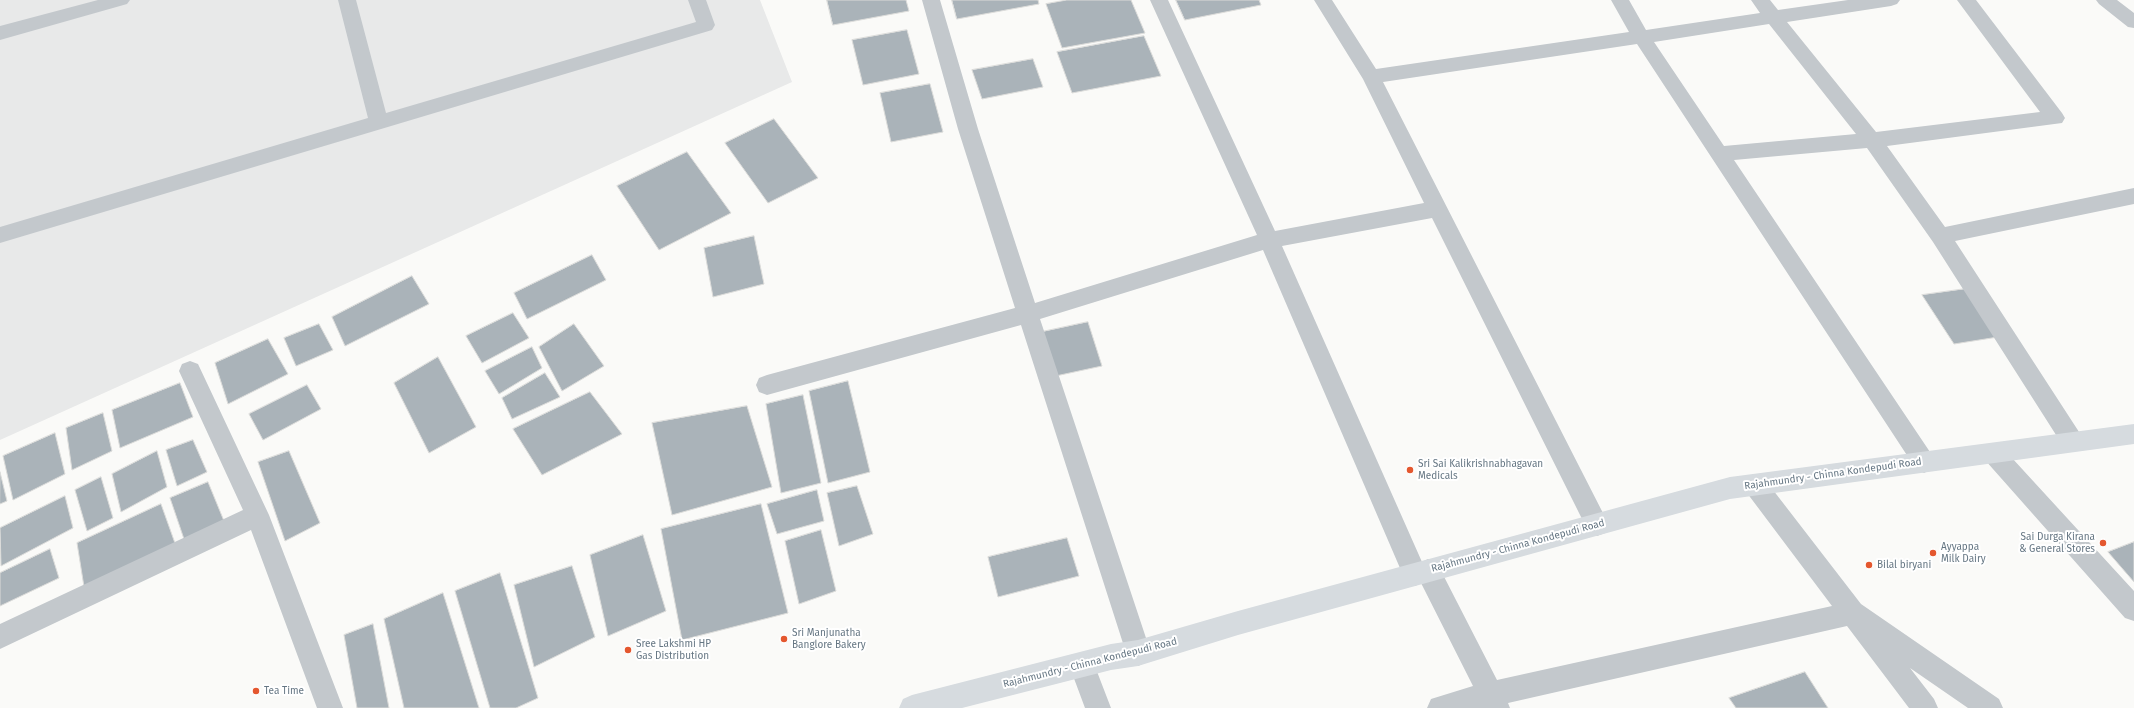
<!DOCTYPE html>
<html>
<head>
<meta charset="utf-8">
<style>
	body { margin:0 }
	canvas { display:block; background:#fafaf8 }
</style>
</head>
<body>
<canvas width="2134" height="708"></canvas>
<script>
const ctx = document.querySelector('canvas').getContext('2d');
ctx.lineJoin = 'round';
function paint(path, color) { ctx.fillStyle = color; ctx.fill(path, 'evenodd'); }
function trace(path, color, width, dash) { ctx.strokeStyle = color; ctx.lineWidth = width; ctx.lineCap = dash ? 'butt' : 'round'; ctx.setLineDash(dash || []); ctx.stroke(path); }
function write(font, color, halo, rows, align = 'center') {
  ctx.font = font + ' "Fira Sans",sans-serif'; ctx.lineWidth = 4; ctx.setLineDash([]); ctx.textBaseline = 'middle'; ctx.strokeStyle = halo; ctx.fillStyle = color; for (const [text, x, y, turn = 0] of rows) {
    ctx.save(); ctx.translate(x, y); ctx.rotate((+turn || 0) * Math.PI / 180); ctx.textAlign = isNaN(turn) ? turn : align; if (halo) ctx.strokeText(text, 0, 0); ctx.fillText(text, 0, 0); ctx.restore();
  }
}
const built = new Path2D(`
	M0 0H760L792 82 0 440Z`);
const building = new Path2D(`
	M827 0H906L909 11 833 25Z
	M952 0H1038L1039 4 957 19Z
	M1067 0H1131L1145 33 1062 48 1046 4Z
	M1176 0H1259L1261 5 1185 20Z
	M907 30 919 74 863 85 852 40Z
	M1144 36 1161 76 1072 93 1057 52Z
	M1033 59 1043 87 982 99 972 70Z
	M930 84 943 132 891 142 880 93Z
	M774 119 818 178 768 203 725 143Z
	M687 152 731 213 659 250 617 186Z
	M754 236 764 284 713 297 704 248Z
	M592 255 606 280 527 319 514 293Z
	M412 276 429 304 345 346 332 317Z
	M1965 289 1998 337 1954 344 1922 295Z
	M513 313 529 338 482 363 466 336Z
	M1088 322 1102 366 1051 377 1037 333Z
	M319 324 333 350 296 366 284 338Z
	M574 324 604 366 562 391 539 347Z
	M268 339 288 374 228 404 215 363Z
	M532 347 542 368 499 394 485 371Z
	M438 357 476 427 429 453 394 383Z
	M545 373 560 397 512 419 502 398Z
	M848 381 870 472 828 483 809 391Z
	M180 383 193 417 120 448 112 410Z
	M307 385 321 409 263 440 249 414Z
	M590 392 622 434 542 475 513 429Z
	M803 395 821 483 781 493 766 404Z
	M747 406 772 487 672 515 652 423Z
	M103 413 112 451 72 470 66 428Z
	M55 433 65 474 13 500 3 456Z
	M193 440 207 472 177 486 166 450Z
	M157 451 167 487 121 512 112 474Z
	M289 451 320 523 285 541 258 462Z
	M0 472 7 501 0 504Z
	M101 477 113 518 87 531 75 490Z
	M208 482 224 521 185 542 170 498Z
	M857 486 873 534 839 546 827 493Z
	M817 490 824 521 777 534 767 504Z
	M65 496 73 528 1 566 0 528Z
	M161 504 176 546 85 593 77 543Z
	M761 504 788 613 682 640 661 529Z
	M821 530 836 591 799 604 785 541Z
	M643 535 666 611 608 636 590 555Z
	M1067 538 1079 576 998 597 988 557Z
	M2134 542V582L2108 552Z
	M50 549 59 578 0 606V573Z
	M572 566 595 637 534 667 514 585Z
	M500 573 538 698 516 708H490L455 591Z
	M443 593 479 708H404L384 619Z
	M373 624 389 708H357L344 635Z
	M1805 672 1828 708H1736L1729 698Z`);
const minor = new Path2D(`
	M98 0H130L127 4 0 40V26Z
	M338 0H356L386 113 696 22 688 0H706L715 25 712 30 0 243V227L368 118Z
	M922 0H940L978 129 1035 303 1257 235 1150 0H1168L1275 231 1424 203 1363 79 1314 0H1332L1376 69 1629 32 1611 0H1629L1646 30 1760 13 1751 0H1770L1778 10 1848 0H1900L1897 4 1891 6 1787 22 1876 132 2040 112 1957 0H1976L2062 113 2065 118 2062 123 1887 146 1945 227 2134 188V204L1955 241 2081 435 2085 442 2081 449 2073 452 2065 449 1933 242 1867 148 1734 160 1932 455 1936 462 1932 469 1924 473 1916 469 1637 44 1383 82 1605 517 1609 525 1605 533 1597 536 1589 533 1432 218 1282 246 1422 562 1428 559 1437 563 1497 680 1832 606 1747 493 1743 485 1747 477 1755 474 1763 477 1861 604 1999 699 2003 708H1968L1910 668 1934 699 1938 708H1909L1847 626 1508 703 1510 708H1427L1431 699 1473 686 1421 583 1415 586 1406 582 1263 250 1040 319 1151 653 1147 662 1138 666 1129 662 1021 325 767 395 759 392 756 385 759 378 767 375 1015 308 958 129ZM1769 24 1856 134 1724 146 1654 42Z
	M2096 0H2117L2134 13V28L2128 27 2099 4Z
	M190 361 198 364 269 515 343 708H317L251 530 0 649V624L243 510 179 371 182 364Z
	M1993 443 2001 446 2134 591V621L2125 618 1985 460 1981 453 1985 446Z
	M1082 652 1091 656 1111 708H1085L1069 665 1073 656Z`);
const primary = new Path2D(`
	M2134 424V444L1730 499 1238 635 1138 666 1111 670 962 708H899L903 699 912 695 1111 644 1138 640 1238 611 1730 477Z`);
const markers = [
	[1410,470,4,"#e4572e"],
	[2103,543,4,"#e4572e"],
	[1933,553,4,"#e4572e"],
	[1869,565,4,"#e4572e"],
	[784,639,4,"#e4572e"],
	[628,650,4,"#e4572e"],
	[256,691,4,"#e4572e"]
];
const poiNames = [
	["Sri Sai Kalikrishnabhagavan",1418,464],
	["Medicals",1418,476],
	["Sai Durga Kirana",2095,537,"right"],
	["& General Stores",2095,549,"right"],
	["Ayyappa",1941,547],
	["Milk Dairy",1941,559],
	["Bilal biryani",1877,565],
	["Sri Manjunatha",792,633],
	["Banglore Bakery",792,645],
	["Sree Lakshmi HP",636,644],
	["Gas Distribution",636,656],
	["Tea Time",264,691]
];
const streetNames = [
	["Rajahmundry - Chinna Kondepudi Road",1833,474,-8],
	["Rajahmundry - Chinna Kondepudi Road",1518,546,-15],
	["Rajahmundry - Chinna Kondepudi Road",1090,663,-14]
];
paint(built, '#e8e9e9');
paint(building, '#aab3b9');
trace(building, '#dcdcda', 1);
paint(minor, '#c3c8cc');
paint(primary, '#d6dbdf');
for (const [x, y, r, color] of markers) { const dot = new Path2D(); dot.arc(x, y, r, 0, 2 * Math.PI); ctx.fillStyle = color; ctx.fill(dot); trace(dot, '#fff', 1.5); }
write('10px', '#657683', '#fff', poiNames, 'left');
write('10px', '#657683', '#fff', streetNames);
</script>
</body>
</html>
